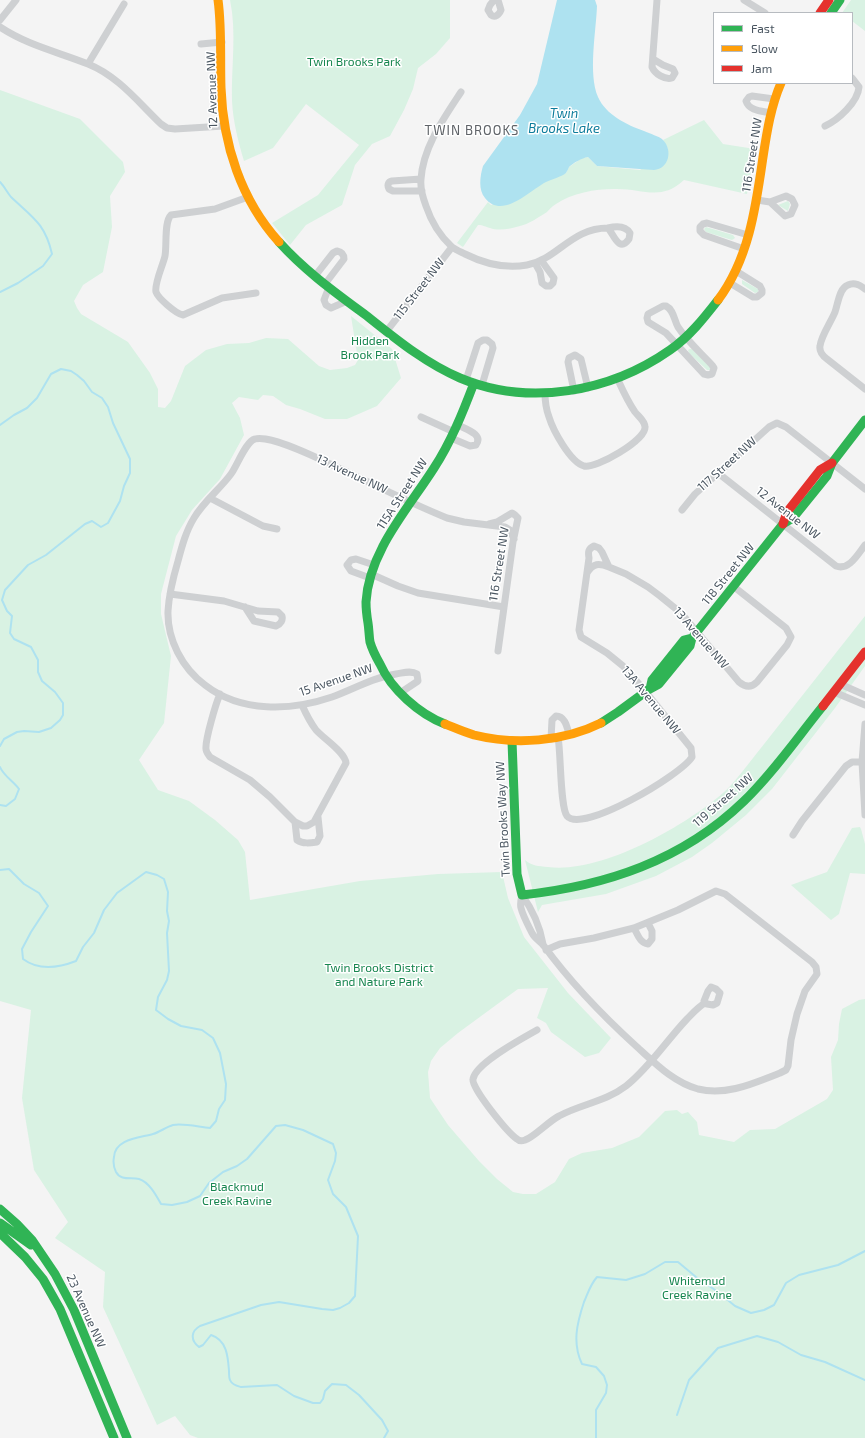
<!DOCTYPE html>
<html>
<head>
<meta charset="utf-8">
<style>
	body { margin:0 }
	#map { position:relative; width:865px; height:1438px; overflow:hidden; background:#f4f4f4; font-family:"Exo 2",sans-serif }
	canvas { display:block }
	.legend { position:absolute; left:713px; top:12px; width:140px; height:72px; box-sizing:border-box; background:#fff; border:1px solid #b7bbc0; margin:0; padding:5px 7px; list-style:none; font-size:12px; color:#4a5661 }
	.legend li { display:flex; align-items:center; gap:8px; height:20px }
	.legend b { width:20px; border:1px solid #b7bbc0 }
</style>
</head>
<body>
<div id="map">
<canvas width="865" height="1438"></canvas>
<ul class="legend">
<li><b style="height:5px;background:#30b455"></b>Fast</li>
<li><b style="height:5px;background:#ff9f0a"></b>Slow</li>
<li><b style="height:5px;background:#e5322d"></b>Jam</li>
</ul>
</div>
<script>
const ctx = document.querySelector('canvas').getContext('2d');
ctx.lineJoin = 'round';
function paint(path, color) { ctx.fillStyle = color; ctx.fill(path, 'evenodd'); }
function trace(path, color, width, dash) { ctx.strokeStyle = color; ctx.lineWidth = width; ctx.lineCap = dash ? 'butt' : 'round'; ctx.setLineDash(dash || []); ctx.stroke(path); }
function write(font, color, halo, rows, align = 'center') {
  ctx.font = font + ' "Exo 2",sans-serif'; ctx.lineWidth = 3; ctx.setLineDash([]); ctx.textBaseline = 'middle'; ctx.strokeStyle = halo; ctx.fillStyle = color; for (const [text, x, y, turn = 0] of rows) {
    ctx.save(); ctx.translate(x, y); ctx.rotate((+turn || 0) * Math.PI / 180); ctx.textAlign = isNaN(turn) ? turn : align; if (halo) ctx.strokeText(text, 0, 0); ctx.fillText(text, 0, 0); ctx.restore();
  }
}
const green = new Path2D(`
	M230 0H450V38L436 54 418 68 413 89 404 110 390 136 372 144 355 165 342 205 306 225 290 245 272 223 318 195 359 145 306 104 273 148 244 161C238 141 233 121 232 101 231 67 237 33 230 0Z
	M851 0H865V31L852 21V13H842Z
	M0 90 80 119 123 162 125 172 110 196 112 227 103 272 83 285 74 301 77 308 81 314 128 342 150 373 158 389V407L165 408 171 401 185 366 206 350 227 344 249 343 266 338 288 339 319 366 330 370 347 368 355 365 358 360 351 316 392 349 401 378 377 406 347 419H325L300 409 286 405 273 396 263 395 258 400 239 397 232 403 240 418 244 435 220 479 192 510 176 536 161 594V614L171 656 164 723 139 760 158 790 189 801 215 820 238 840 245 852 250 900 360 881 438 874 502 872 508 898 524 937 568 993 611 1038 599 1053 585 1057 551 1032 546 1023 537 1018 548 988 518 989 458 1033 440 1048 431 1061 428 1072 430 1098 448 1125 479 1161 497 1179 513 1192 523 1194H536L555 1182 569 1159 582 1153 612 1148 639 1137 665 1111 677 1110 682 1114 688 1112 697 1122 699 1135 734 1142 750 1130 775 1129 827 1099 833 1090 831 1057 838 1040 839 1024 842 1009 859 1000 865 999V1438H198L190 1435 175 1416 157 1425 103 1307 105 1272 55 1238 68 1222 34 1170 22 1098 31 1010 0 1001Z
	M704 120 723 144 755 149 747 194 684 180C661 202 642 188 614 189 595 189 572 193 556 204 552 206 550 209 547 212 539 217 529 224 520 226 511 229 498 231 490 228 485 227 484 225 478 225L463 247 457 243 488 202 491 205 529 192 546 181 566 173 569 167 582 158 588 157 597 166 640 170 668 149 663 140Z
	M788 201 790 204 788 211 778 205Z
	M706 227 733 235 735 238 732 240 706 232 704 229Z
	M742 280 758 289V292L755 293 742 284Z
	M690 349H692L710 367V370H707L689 353 688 350Z
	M865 616V666L835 708 772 789 746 815 712 843 692 857 656 876 606 894 542 905 538 912 525 860C532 866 538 866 548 867 600 874 684 827 723 793 730 787 736 779 742 772Z
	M860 827 861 829 865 844V874L850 873 839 914 831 920 791 885 827 872 852 828Z`);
const water = new Path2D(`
	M557 0H595L597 6C596 32 588 74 598 97 606 115 627 125 644 131 650 134 659 136 663 140 673 150 669 169 654 170L597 166 588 157C582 158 573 163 569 167 569 168 566 173 566 173 561 177 552 179 546 182 529 191 502 220 485 198 478 190 480 176 483 166L520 115 537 84Z`);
const stream = new Path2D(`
	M0 182C4 186 7 192 11 197 32 217 45 223 52 254L43 266 18 283 0 292
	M0 425 14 415 27 408 37 398 51 374 61 369 71 371 77 375 84 381 92 392 102 398 108 407 113 423 130 459V473L124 486 120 501 108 523 101 527 92 521 85 524 46 555 28 565 5 590 2 600 7 611 12 616 10 633 14 639 31 647 38 660V672L42 681 55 692 63 703V715L60 720 51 728 39 732 24 731 17 732 4 739 0 746
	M0 767C3 775 14 782 19 789L15 799 6 806 0 805
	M0 870 9 869 24 884 39 893 48 906 31 932 22 949 23 959C39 971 58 968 76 961L83 947 94 933 104 910 117 893 146 872 157 875 164 879 168 892 167 911 169 921 167 933 169 971 167 980 158 997 156 1010 168 1019 181 1026 202 1030 213 1038 220 1053 226 1084 225 1100 219 1109 216 1121 210 1128C199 1127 183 1123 173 1125 166 1127 160 1132 153 1134 139 1138 115 1139 114 1157 113 1162 114 1168 116 1172 121 1181 131 1177 139 1179 149 1182 156 1195 161 1204L172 1205 187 1202 200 1196 209 1183 223 1172 237 1166 247 1159 276 1126 285 1125 303 1130 333 1144 336 1153 335 1161 328 1180 333 1194 346 1207 358 1236 355 1296 349 1303 340 1308 333 1310 322 1309 279 1302 261 1305 200 1326C191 1331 190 1340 199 1347L203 1345 211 1335C227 1340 228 1357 229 1371 229 1374 229 1378 230 1380 232 1385 237 1386 241 1387L277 1385 294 1396 313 1403H320L323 1399 325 1391 332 1384 346 1385 359 1395 382 1420 388 1431 384 1438
	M677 1415 689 1380 718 1348 757 1336 778 1342 801 1355 825 1362 865 1380
	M596 1438V1410L606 1393 607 1385 604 1376 596 1367 582 1364C572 1343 577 1323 584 1302 588 1293 590 1285 597 1277L626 1280 645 1274 665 1262H678L696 1277 718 1292 735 1306 751 1313 764 1310 774 1305 786 1283 799 1275 838 1265 865 1251`);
const street = new Path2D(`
	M494 0 490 5 488 10 491 15C495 18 499 15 501 10L498 0
	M744 0 765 13
	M0 20 16 0
	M0 27C27 45 58 52 88 64 118 76 138 102 161 124L167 128 175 129 224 126
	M201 44 222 42
	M653 59 663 65 673 69 675 73 672 78C665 80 655 74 652 67L657 0
	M88 64 124 4
	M461 92C444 118 423 147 421 179 420 188 423 198 426 206 431 221 440 236 452 247 456 250 461 252 465 254 485 264 505 269 527 265 558 259 571 228 608 228 614 235 619 253 629 239L630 233C625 225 616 226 608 228
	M771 113C762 111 749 111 746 101L749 97 752 96 774 99
	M825 126C838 120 858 102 859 87L852 78
	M421 179 392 181C388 182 387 185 389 189L393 191H422
	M248 197 215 209 171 215C164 222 167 244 165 256 163 265 154 284 156 292 158 298 176 314 183 315L222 298 256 293
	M757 200 770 202 785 216 791 214 795 205 792 199 786 196 770 202
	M744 249 704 235 700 231V227L703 224 707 223 748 235
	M535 263 540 272 542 283 546 286H550L553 283 554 278 541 260
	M315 276 333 253 337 251C342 252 344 255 344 259L325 284
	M730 283 753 297H757L762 293V290L760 286 736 271
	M329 287 324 300 326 305 331 308 347 301
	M865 289C860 285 854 282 848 285 839 288 838 304 835 312 831 322 821 336 820 346 819 352 823 356 827 359L865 389
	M663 306H666C674 310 674 320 678 327 687 341 701 353 712 365L714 368 712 374 708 375 704 374 666 333 648 322 647 318 648 314Z
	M386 332 452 247
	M466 380 478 343 483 340H487L492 344 493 348 482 385
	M574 391 568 362 569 358 575 355 581 359 588 388
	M545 393C545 401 546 409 549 417 553 430 570 462 584 466 596 469 646 440 645 427 645 421 638 416 635 412 628 402 623 391 618 380
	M421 417 454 432
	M451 438 470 446 476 445C484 434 465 429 458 425
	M718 473 836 566C849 571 858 554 865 545
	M210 498 263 526 277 529
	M682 510 695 494 769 427 777 423 786 427 865 489
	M489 524 497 522 512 513 515 515 518 518 513 542 498 651
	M587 573C593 563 599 563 609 567
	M371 574 398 586 418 593 504 607
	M370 578 351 571 347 565 351 560 356 559 374 565
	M170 594 224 601 258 611 278 612 282 616C283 620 281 624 276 626L254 621 245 607
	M840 684 865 695
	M834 692 865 705
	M400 693 418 681 417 674C411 670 403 673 396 674 374 677 354 689 332 697 291 711 241 713 205 685 182 668 167 639 168 611 169 593 173 578 178 561 182 546 186 531 194 518 204 501 220 489 231 474 237 466 246 441 255 439 272 434 328 463 345 471 379 487 412 504 447 518L464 522 505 527 510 530 514 539
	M220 694C216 703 205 740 206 749 206 752 208 754 210 757L250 780 270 797 295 822 303 826H307L314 822 346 763C345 752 324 739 316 730 310 722 306 714 302 705
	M865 724 862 762 865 815
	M558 737C561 753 560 807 567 816 582 834 681 775 692 757L691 748 640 685 623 666 607 653 581 637 579 630 589 558C588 552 588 549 594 546L599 548 602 552 609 567 626 574 648 587 660 596 681 613 739 682C745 687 751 688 757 682L787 645 791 637 786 628 733 586
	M551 739 552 720 556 716C565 716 567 727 569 734
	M295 822 297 840C303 844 310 843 317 842L320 836 318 817
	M793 835 802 821 846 766 852 762H862
	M522 895C521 899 520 904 521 908 523 916 528 925 532 933 535 939 540 941 544 946 571 983 602 1015 636 1046 655 1063 673 1082 698 1089 727 1096 754 1083 780 1073L786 1070 788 1066 791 1040 797 1014 805 991 817 974 816 967 812 962 725 894 716 891 678 910 634 928 594 938 560 944 546 950
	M522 895C532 909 540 927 543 944
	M634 928C638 935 640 943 648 944L652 939V931L648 923
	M711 987 716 989 720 993 717 1003 713 1005 707 1004 704 1001 708 991Z
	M537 1030C523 1038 476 1063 473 1079 471 1088 508 1133 517 1139 519 1141 522 1141 525 1140 533 1138 549 1121 559 1116 581 1104 605 1102 626 1086 649 1068 667 1040 687 1019 693 1013 698 1007 705 1003`);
const fast = new Path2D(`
	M831 13 840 0
	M279 242C305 271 336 293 367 316 396 339 425 363 460 378 529 407 610 392 670 350 689 337 704 318 718 300
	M650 689 652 680 684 640 692 638
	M601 723 618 712 648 690 659 684 690 646 692 638 783 524 793 518 827 476 832 463 865 420
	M445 724C419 714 391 689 380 664 376 657 372 649 370 642 369 636 369 629 368 623 367 617 366 609 366 602 369 551 408 509 434 468 451 442 463 412 474 383
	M512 741 517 874 522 895C605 886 682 861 744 801 773 773 797 738 823 706
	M0 1209 17 1224 32 1240 55 1274 74 1310 127 1438
	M0 1223 31 1245
	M0 1233 25 1257 43 1279 60 1309 114 1438`);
const slow = new Path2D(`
	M218 0C222 29 220 59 221 88 223 144 241 200 279 242
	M718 300C749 259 756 206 763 157 767 131 771 106 781 83
	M445 724C455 728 464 732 474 735 515 745 563 742 601 723`);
const jam = new Path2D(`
	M820 13 829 0
	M783 524 787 512 820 470 832 463
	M823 706 865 652`);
const parkNames = [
	["Twin Brooks Park",354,62],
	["Hidden",370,341],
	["Brook Park",370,355],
	["Twin Brooks District",379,968],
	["and Nature Park",379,982],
	["Blackmud",237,1187],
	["Creek Ravine",237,1201],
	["Whitemud",697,1281],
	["Creek Ravine",697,1295]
];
const streetNames = [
	["12 Avenue NW",212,90,-92],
	["116 Street NW",752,155,-81],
	["115 Street NW",419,289,-52],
	["117 Street NW",727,464,-42],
	["13 Avenue NW",352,474,25],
	["115A Street NW",402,494,-57],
	["12 Avenue NW",788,513,38],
	["116 Street NW",499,564,-81],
	["118 Street NW",728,574,-51],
	["13 Avenue NW",701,638,49],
	["15 Avenue NW",336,680,-19],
	["13A Avenue NW",651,700,50],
	["119 Street NW",723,800,-41],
	["Twin Brooks Way NW",503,819,-93],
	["23 Avenue NW",86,1311,66]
];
const waterNames = [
	["Twin",564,114],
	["Brooks Lake",564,129]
];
const neighbourhoodNames = [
	["TWIN BROOKS",472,131]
];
paint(green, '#d9f2e3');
paint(water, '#aee2f0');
trace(stream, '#aee2f0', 2);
trace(street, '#ced0d2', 7);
trace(fast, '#30b455', 9);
trace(slow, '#ff9f0a', 9);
trace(jam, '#e5322d', 9);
write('12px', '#17864f', '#fff', parkNames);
write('12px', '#4a5661', '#fff', streetNames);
write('italic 13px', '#0c7c9b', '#fff', waterNames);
ctx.letterSpacing = '1px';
write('13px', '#5f6368', '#fff', neighbourhoodNames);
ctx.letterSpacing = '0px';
</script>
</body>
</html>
